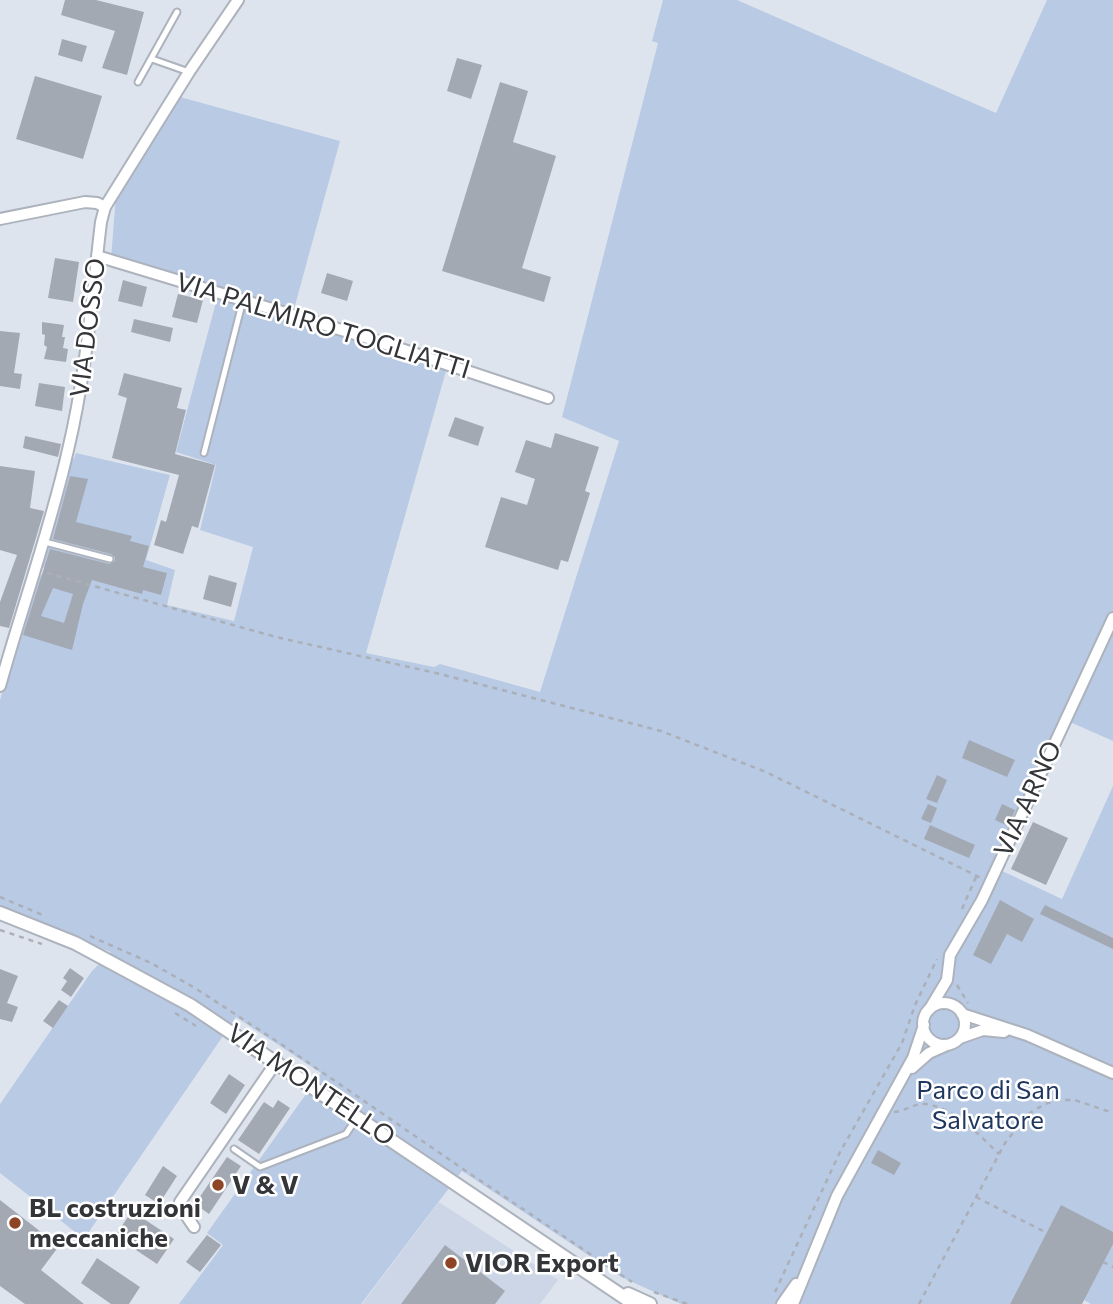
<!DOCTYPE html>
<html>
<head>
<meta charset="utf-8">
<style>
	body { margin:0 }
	canvas { display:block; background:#dee4ee }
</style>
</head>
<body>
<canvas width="1113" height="1304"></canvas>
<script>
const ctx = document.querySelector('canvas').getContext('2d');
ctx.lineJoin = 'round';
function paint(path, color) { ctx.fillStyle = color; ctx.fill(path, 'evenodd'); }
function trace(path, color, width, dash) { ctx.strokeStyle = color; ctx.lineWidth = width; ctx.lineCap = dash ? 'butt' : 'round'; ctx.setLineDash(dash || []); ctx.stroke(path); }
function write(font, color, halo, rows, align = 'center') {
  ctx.font = font + ' Commissioner,sans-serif'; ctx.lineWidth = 5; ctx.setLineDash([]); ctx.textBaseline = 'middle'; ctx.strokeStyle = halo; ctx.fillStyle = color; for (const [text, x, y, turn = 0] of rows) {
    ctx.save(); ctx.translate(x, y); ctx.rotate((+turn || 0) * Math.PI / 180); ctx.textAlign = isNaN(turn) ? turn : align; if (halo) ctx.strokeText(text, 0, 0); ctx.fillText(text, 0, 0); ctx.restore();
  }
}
const built = new Path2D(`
	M439 1202 558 1280 540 1304H362Z`);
const green = new Path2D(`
	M663 0H737L996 113 1047 0H1113V741L1070 722 1000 870 1062 899 1113 786V1304H1091L1028 1269 1010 1304H681L621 1277 462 1171 361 1304H179L223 1245 207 1233 321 1073 236 1017 84 1239 0 1173V1104L92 971 111 952 0 910V700L26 610 41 575 88 589 90 582 42 567 70 458 74 459 76 453 170 475 146 560 175 570 167 605 234 621 253 547 200 530 216 465 176 452 219 291 111 259 116 195 180 97 340 141 291 320 446 371 366 653 434 667 440 664 540 692 619 441 562 417 658 43 652 41Z`);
const building = new Path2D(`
	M65 0H96L144 12 127 75 102 68 115 31 61 15Z
	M62 39 87 46 82 62 58 55Z
	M457 58 482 65 471 99 447 91Z
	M35 76 102 96 83 159 16 139Z
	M500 82 528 91 513 142 556 156 522 268 551 277 544 302 442 271Z
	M55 258 79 262 73 302 48 298Z
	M327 273 353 281 347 301 321 293Z
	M123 280 147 287 142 307 118 301Z
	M178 294 203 300 197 323 172 317Z
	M134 319 173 328 170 342 131 332Z
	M42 322 64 325 62 337H65L63 348 68 349 66 362 44 359 47 347 44 345 45 335 42 334Z
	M0 331 20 333 14 373 22 374 20 389 0 386Z
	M124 373 182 388 177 408 186 410 175 454 215 465 198 528 192 526 183 554 154 545 161 520 166 522 179 475 112 458 127 398 118 395Z
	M39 383 65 387 62 411 35 406Z
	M455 417 484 427 478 446 448 436Z
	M555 433 599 447 585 491 590 493 568 562 561 560 558 570 485 547 501 497 527 505 535 479 515 472 526 440 551 448Z
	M25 436 61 444 58 457 23 448Z
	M0 466 35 471 30 508 44 511 9 628 0 626V602L17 555 0 550Z
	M70 476 88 479 76 522 132 536 130 541 149 546 143 567 167 573 161 595 143 590 142 594 92 580 83 604 72 650 23 635 50 549 109 564 115 561V557L111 554 53 539ZM53 588 73 594 64 623 41 616Z
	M209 575 237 583 231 607 203 599Z
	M969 740 1015 760 1007 777 962 758Z
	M937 775 947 780 937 803 926 799Z
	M928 804 937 808 931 823 921 819Z
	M1002 804 1015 810 1008 826 995 820Z
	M1033 822 1068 838 1046 885 1011 869Z
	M930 825 975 845 969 858 924 839Z
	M1000 900 1034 919 1022 942 1007 934 991 964 973 955Z
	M1045 905 1113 938V949L1040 914Z
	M70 968 84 978 71 997 61 990 67 981 63 978Z
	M0 969 18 976 7 1003 18 1007 12 1022 0 1019Z
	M59 1000 68 1006 53 1028 43 1021Z
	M229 1074 245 1085 226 1114 210 1103Z
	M278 1100 290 1108 259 1154 238 1140 264 1102 273 1108Z
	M878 1150 901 1163 894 1175 871 1163Z
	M227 1157 241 1166 209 1214 195 1204Z
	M163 1166 177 1176 159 1204 145 1195Z
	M0 1200 59 1246 41 1270 84 1304H25L0 1286Z
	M1061 1205 1113 1232V1244L1082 1304H1010Z
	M132 1211 174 1239 157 1264 115 1236Z
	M207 1235 221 1245 200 1272 186 1262Z
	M445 1245 505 1291 495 1304H401Z
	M97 1258 140 1287 129 1304H111L81 1283Z`);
const path = new Path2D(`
	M47 573 276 637 440 674 661 731 766 772 981 878
	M0 897 45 916
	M962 909 976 877
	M0 930 42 944
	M90 936 151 963 195 988 281 1044 466 1171 632 1282
	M957 985 968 1003
	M175 1013 196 1026
	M894 1112C906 1111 914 1103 926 1104 955 1108 979 1135 999 1154
	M976 1197 1047 1233
	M1103 1262 1113 1267
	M654 1292 687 1304
	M775 1292 840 1152 902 1043 915 1005 937 959
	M919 1304 1005 1143 1028 1114 1045 1104 1061 1100H1075L1113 1113`);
const service = new Path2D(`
	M152 59 189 72
	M138 82 177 12
	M204 453 243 300
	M45 542 110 559
	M234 1149 260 1167 346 1134 356 1119`);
const minor = new Path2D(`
	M0 219 85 202 97 203 105 207
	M97 256 368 338 548 398
	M0 686C22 607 50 530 68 450 86 375 92 298 101 222L105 207 189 72 238 0
	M923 1024a21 21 0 1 1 42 0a21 21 0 1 1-42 0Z
	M929 1010 947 980 950 955 982 900 1113 618
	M962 1014 1027 1035 1113 1073
	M960 1038 983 1030 1004 1032
	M912 1068 929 1053 947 1045
	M194 1227 181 1208 180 1202 277 1061
	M782 1304 796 1284
	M793 1304 837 1196 913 1058 924 1025`);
const tertiary = new Path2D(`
	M0 913 75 943 190 1005 634 1304
	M628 1294 650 1304`);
const markers = [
	[218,1185,7,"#8d4525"],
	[15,1223,7,"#8d4525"],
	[451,1263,7,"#8d4525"]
];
const streetNames = [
	["VIA PALMIRO TOGLIATTI",323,326,17],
	["VIA DOSSO",88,328,-83],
	["VIA ARNO",1028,799,-65],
	["VIA MONTELLO",311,1085,34]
];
const parkNames = [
	["Parco di San",988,1090],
	["Salvatore",988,1120]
];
const poiNames = [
	["V & V",232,1185],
	["BL costruzioni",29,1208],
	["meccaniche",29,1238],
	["VIOR Export",465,1263]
];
paint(built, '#ccd6e6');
paint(green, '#b9cae5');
paint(building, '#a3a9b3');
trace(service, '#adb3bd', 9);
trace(minor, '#adb3bd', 14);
trace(tertiary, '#adb3bd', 16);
trace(path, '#abafb8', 2.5, [5, 5]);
trace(service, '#fff', 5);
trace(minor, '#fff', 10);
trace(tertiary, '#fff', 12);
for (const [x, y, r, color] of markers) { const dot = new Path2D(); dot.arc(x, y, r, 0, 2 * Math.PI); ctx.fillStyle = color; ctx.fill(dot); trace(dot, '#fff', 2.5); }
write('26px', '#333539', '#fff', streetNames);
write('26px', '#1f375f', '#fff', parkNames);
write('bold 26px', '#333539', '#fff', poiNames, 'left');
</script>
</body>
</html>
